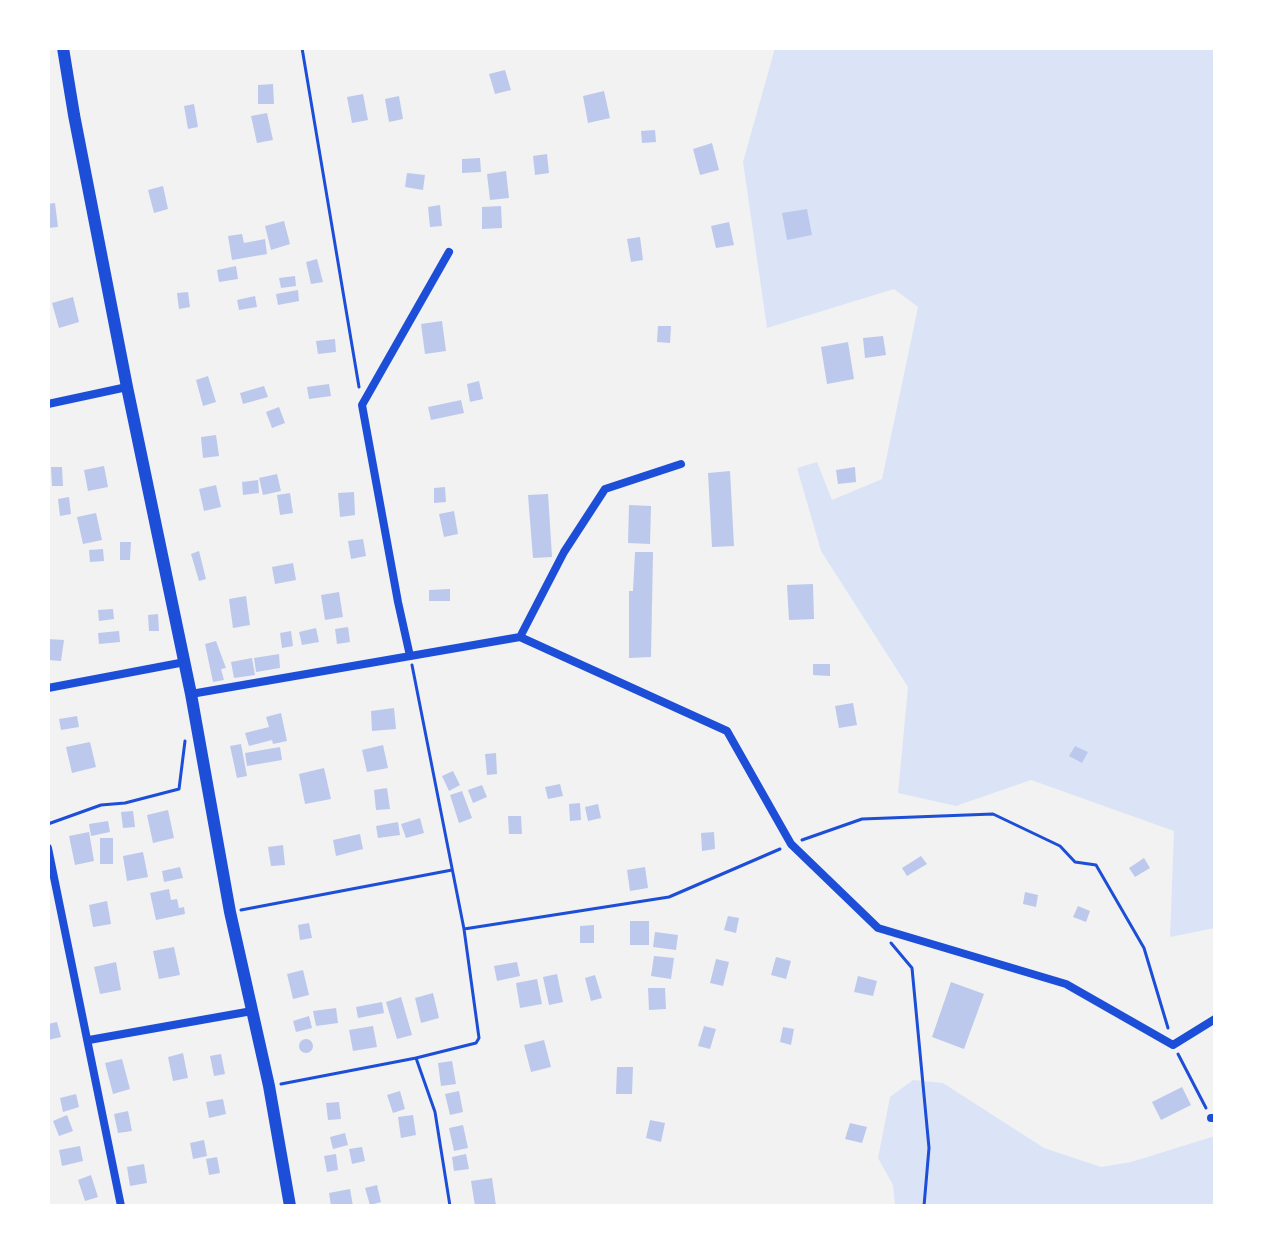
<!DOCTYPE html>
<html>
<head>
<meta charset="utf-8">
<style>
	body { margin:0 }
	#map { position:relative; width:1263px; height:1254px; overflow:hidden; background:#f2f2f2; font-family:"DM Sans",sans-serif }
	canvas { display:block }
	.frame { position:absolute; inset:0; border:50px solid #fff; pointer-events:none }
</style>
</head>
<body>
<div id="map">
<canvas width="1263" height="1254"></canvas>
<div class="frame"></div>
</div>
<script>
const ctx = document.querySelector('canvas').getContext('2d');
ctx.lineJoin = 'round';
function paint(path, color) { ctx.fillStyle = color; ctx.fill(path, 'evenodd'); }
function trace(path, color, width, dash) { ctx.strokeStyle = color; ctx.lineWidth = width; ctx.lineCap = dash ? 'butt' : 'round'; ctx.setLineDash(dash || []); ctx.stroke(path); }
const green = new Path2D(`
	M775 48H1215V928L1170 937 1174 831 1031 780 956 806 898 793 908 687 821 551 797 468 817 462 832 500 882 479 918 307 894 289 767 328 743 162Z
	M913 1080 943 1083 1044 1148 1101 1167 1131 1162 1215 1136V1206H895L893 1185 878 1158 890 1097Z`);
const building = new Path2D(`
	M505 70 511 90 495 94 489 74Z
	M273 84 274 104H258V85Z
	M604 91 610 118 588 123 583 96Z
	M363 94 368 120 352 123 347 97Z
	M399 96 403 119 389 122 385 99Z
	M194 104 198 127 188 129 184 106Z
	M267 113 273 140 257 143 251 116Z
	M655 130 656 142 642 143 641 131Z
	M712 143 719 170 700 175 693 149Z
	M547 154 549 173 535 175 533 156Z
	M480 158 481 172 462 173V159Z
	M506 171 509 198 490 200 487 174Z
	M407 173 425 175 423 190 405 187Z
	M163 186 168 209 154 213 148 190Z
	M55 203 58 227 48 228V204Z
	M440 205 442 226 430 227 428 207Z
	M501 206 502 228 482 229V207Z
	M807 209 812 235 787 240 782 213Z
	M284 221 290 244 271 250 265 226Z
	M729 222 734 245 716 248 711 226Z
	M242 234 244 243 265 239 267 254 232 260 228 236Z
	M640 237 643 260 631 262 627 239Z
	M317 259 323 282 311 284 306 262Z
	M236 266 238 279 219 282 217 270Z
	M295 276 296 286 281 288 279 278Z
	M298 290 299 301 278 305 276 294Z
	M188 292 190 307 179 309 177 293Z
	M255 296 257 307 239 310 237 300Z
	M73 297 79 322 59 328 52 303Z
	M442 321 446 351 425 354 421 324Z
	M658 326H671L670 343 657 342Z
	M883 336 886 355 865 358 863 338Z
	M335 339 336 352 318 354 316 341Z
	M848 342 854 379 827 384 821 347Z
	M208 376 216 402 203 406 196 380Z
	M479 381 483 399 470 402 467 384Z
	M329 384 331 396 309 399 307 387Z
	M264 386 268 397 243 404 240 393Z
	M461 400 464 413 431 420 428 407Z
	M279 407 285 423 272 428 266 412Z
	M216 435 219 456 203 458 201 437Z
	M104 466 108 487 88 491 84 470Z
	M51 467H62L63 486H52Z
	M855 467 856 482 838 484 836 470Z
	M730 471 734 546 712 547 708 473Z
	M277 474 281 491 263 495 259 478Z
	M258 480 259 493 243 495 242 482Z
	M216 485 221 507 204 511 199 489Z
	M445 487 446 502 434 503V488Z
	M354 492 355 515 340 517 338 493Z
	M290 493 293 513 280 515 277 495Z
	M548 494 552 557 533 558 528 495Z
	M69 497 71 514 60 516 58 499Z
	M629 505 651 506 650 544 628 543Z
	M454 511 458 534 444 537 439 514Z
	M96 513 102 540 83 544 77 517Z
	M363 539 366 556 351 559 348 541Z
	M120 542H131L130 560H120Z
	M103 549 104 561 90 562 89 550Z
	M199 551 206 579 199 581 191 554Z
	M635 552H653L651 657 629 658V591H633Z
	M293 563 296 580 275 584 272 567Z
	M813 584 814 619 789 620 787 585Z
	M450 589V601H429V590Z
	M339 592 343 617 325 620 321 595Z
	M246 596 250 625 233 628 229 599Z
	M113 609 114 619 99 621 98 610Z
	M158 614 159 631H149L148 615Z
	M348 627 350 642 337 644 335 629Z
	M316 628 319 642 302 645 299 632Z
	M119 631 120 642 99 644 98 633Z
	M291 631 293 646 282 648 280 633Z
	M48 639 64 640 61 661 48 660Z
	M216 641 226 668 221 669 224 680 213 682 205 644Z
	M279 654 280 668 256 672 254 658Z
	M252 658 255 675 234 678 231 662Z
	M813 664H830V676L813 675Z
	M853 703 857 725 839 728 835 706Z
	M394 708 396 729 372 731 371 711Z
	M281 713 287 741 273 744 272 740 249 746 245 733 269 727 266 717Z
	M77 716 79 727 61 730 59 719Z
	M90 742 96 767 72 773 66 747Z
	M241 744 247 776 237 778 230 746Z
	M383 745 388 768 367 772 362 750Z
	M1075 746 1088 752 1082 763 1069 756Z
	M280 747 282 760 247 766 245 753Z
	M496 753 497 774 487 775 485 754Z
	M324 768 331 799 305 804 299 774Z
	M453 771 460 785 449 791 442 776Z
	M560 784 563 796 548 799 545 787Z
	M482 785 487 797 473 803 468 790Z
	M387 788 390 809 376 810 374 790Z
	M462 791 472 818 459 823 450 795Z
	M580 803 581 820 570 821 569 804Z
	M598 804 601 818 588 821 585 807Z
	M168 810 174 838 153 843 147 815Z
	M133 811 135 827 123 828 121 812Z
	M508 816H521L522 834H509Z
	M420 818 424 833 406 838 401 824Z
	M108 821 110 832 91 836 89 824Z
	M398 822 400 835 378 838 376 826Z
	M89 832 94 861 75 865 69 836Z
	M714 832 715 849 702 851 701 833Z
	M360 834 363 849 336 856 333 840Z
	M100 838H113V864H100Z
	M283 845 285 865 271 866 268 847Z
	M143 852 148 877 127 881 123 856Z
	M921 856 927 864 907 876 902 868Z
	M1144 858 1150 868 1135 877 1129 868Z
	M180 867 183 878 164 882 162 871Z
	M645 867 648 888 630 891 627 870Z
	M169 889 171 900 177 899 179 908 184 907 185 914 156 920 150 893Z
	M1025 892 1038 895 1036 907 1023 904Z
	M107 901 111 924 93 927 89 905Z
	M1078 906 1090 911 1086 922 1073 917Z
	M728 916 739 918 736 933 724 930Z
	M630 921H649V945H630Z
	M309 923 312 938 300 940 298 925Z
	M594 925V943H580V926Z
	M655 932 678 935 676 950 653 947Z
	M174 947 180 975 159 979 153 951Z
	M654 956 674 958 671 979 651 976Z
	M776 957 791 961 786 979 771 975Z
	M716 959 729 962 723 986 710 983Z
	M116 962 121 990 100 994 94 967Z
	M517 962 520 976 497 981 494 966Z
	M303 970 309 995 293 999 287 974Z
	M557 974 563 1002 549 1005 543 977Z
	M595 975 602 998 591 1001 585 978Z
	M858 976 877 981 873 996 854 992Z
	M537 979 542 1004 520 1008 516 983Z
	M951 982 984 994 964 1049 932 1037Z
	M648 988H665L666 1009 649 1010Z
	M433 993 439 1018 421 1023 415 998Z
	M401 997 412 1035 397 1039 386 1002Z
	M382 1002 384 1013 358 1018 356 1007Z
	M336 1008 338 1023 316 1026 313 1011Z
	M309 1016 312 1028 296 1032 293 1021Z
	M57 1022 61 1037 48 1040V1024Z
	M373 1026 377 1047 353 1051 349 1030Z
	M704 1026 716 1029 710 1049 698 1046Z
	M783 1027 794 1029 791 1045 780 1042Z
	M299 1046a7 7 0 1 1 14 0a7 7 0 1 1-14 0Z
	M544 1040 551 1067 531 1072 524 1045Z
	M183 1053 188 1078 173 1081 168 1057Z
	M221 1054 225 1074 214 1076 210 1056Z
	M122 1059 130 1089 113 1094 105 1063Z
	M452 1061 456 1084 441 1086 438 1063Z
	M617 1067H633L632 1094H616Z
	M1182 1087 1191 1105 1161 1120 1152 1102Z
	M400 1091 405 1109 393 1113 387 1095Z
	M459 1091 463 1112 450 1115 445 1094Z
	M76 1094 79 1107 63 1112 60 1098Z
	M223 1099 226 1114 209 1118 206 1102Z
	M339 1102 341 1119 328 1120 326 1103Z
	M128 1111 132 1131 118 1133 114 1114Z
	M67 1115 73 1131 59 1136 53 1121Z
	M413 1115 416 1135 401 1138 398 1117Z
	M650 1120 665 1123 661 1142 646 1138Z
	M850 1123 867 1127 862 1143 845 1139Z
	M463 1125 468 1148 454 1151 449 1128Z
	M345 1133 348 1145 333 1149 330 1137Z
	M204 1140 207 1156 193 1159 190 1143Z
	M80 1146 83 1161 62 1166 59 1150Z
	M362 1147 365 1161 352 1164 349 1149Z
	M336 1154 338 1170 327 1172 324 1156Z
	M466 1154 469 1169 454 1171 452 1157Z
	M217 1157 220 1173 209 1175 206 1159Z
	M144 1164 147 1183 130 1186 127 1167Z
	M91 1175 98 1197 85 1201 78 1180Z
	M492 1178 496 1206H475L471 1181Z
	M377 1185 381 1202 370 1205 365 1188Z
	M350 1189 353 1206H331L329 1193Z`);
const path = new Path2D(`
	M302 48 359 387
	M48 824 101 805 125 803 179 789 185 741
	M802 840 862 819 993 814 1060 846 1075 862 1096 865 1144 948 1168 1028
	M241 910 452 870
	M464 929 669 897 780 849
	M891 943 912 968 929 1148 924 1206
	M1178 1054 1206 1108
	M416 1058 435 1112 450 1206
	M281 1084 416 1058 476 1043 479 1038 464 929 412 665`);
const minor = new Path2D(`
	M48 404 127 387
	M520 637 564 552 605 489 681 464
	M410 656 398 602 362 405 449 252
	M48 688 185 662
	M191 694 520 637 727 731 791 844 878 928 1066 984 1173 1045 1215 1019
	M48 848 121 1206
	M89 1040 252 1011
	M1211 1118H1215`);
const primary = new Path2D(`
	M63 48 74 115 127 387 191 694 230 912 269 1086 290 1206`);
paint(green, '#dbe4f7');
paint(building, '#bdc9ec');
trace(path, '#1d4ed8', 3);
trace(minor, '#1d4ed8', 8);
trace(primary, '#1d4ed8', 12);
</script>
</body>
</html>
